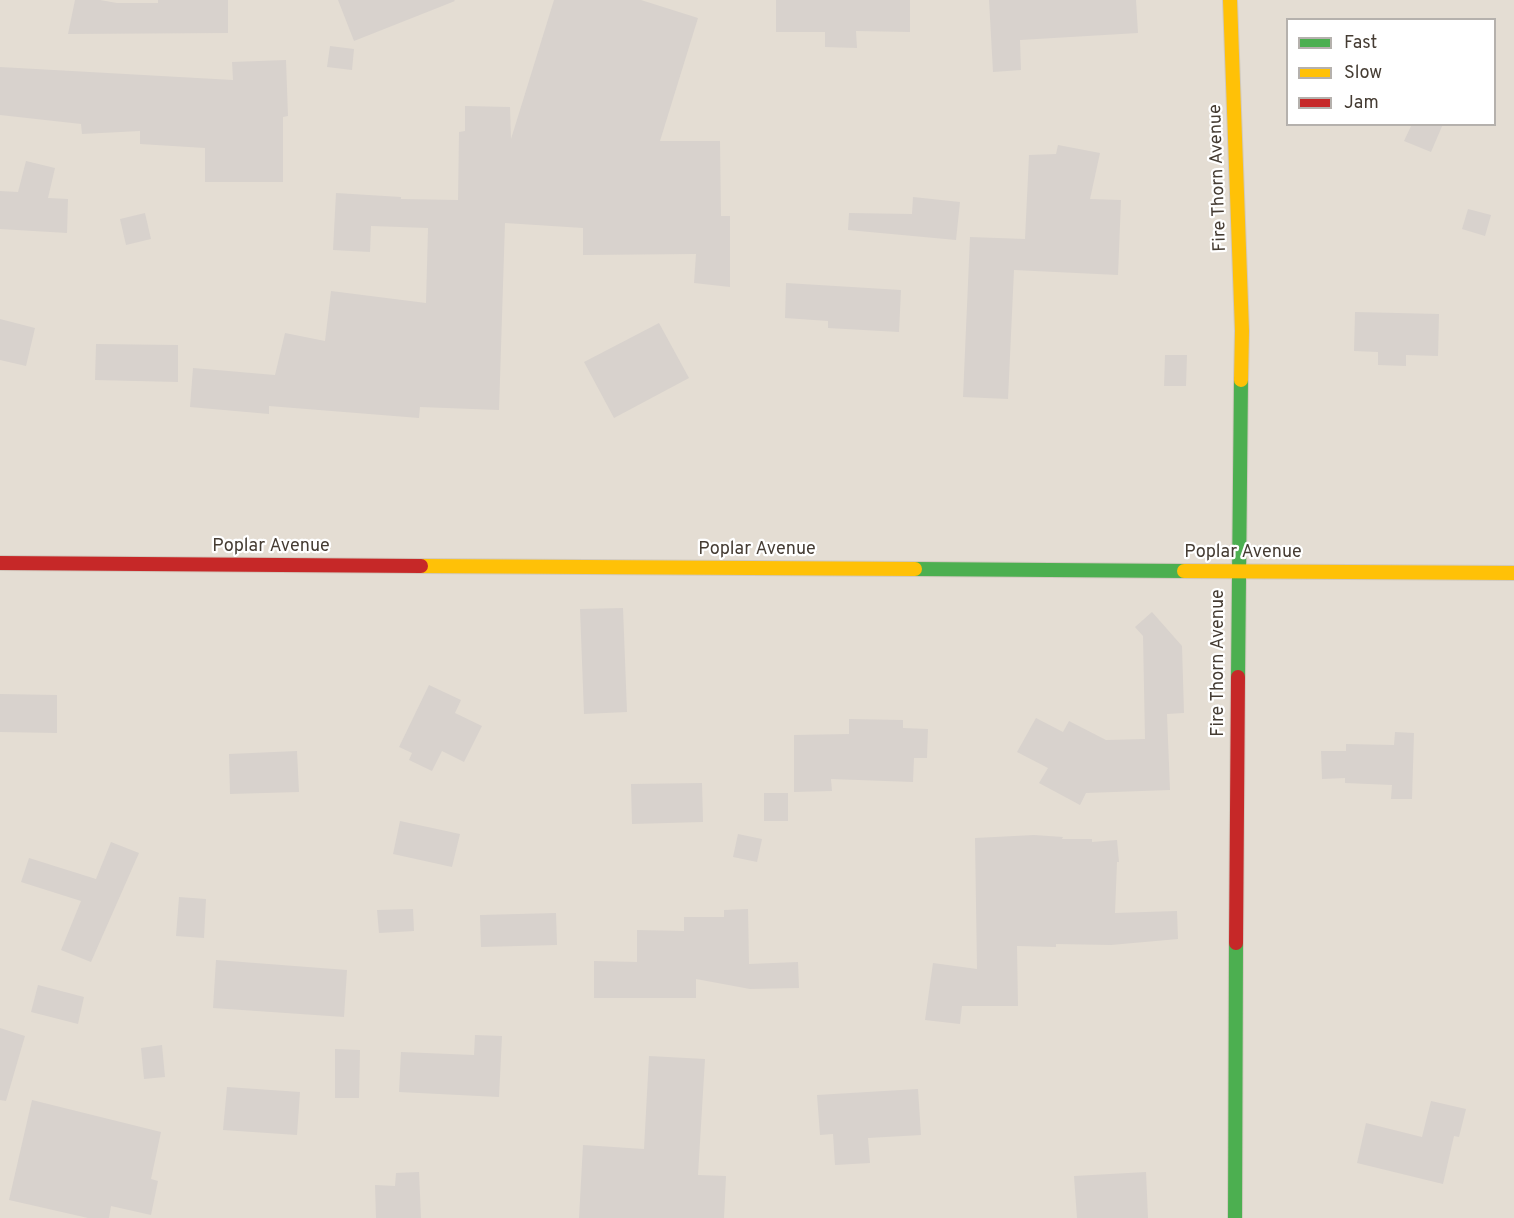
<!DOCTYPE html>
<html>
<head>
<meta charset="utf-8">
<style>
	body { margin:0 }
	#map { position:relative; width:1514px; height:1218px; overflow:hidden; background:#f0ebe6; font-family:Overpass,sans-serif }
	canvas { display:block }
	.legend { position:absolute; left:1286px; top:18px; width:210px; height:108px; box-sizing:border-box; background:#fff; border:2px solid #b5b1ad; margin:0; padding:8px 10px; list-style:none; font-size:18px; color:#453c33 }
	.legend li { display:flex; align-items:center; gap:12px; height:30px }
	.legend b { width:30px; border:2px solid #b5b1ad }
</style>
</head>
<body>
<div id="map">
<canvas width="1514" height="1218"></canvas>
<ul class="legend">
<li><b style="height:8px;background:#4caf50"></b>Fast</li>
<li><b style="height:8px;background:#ffc107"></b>Slow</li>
<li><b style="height:8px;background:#c62828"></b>Jam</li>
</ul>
</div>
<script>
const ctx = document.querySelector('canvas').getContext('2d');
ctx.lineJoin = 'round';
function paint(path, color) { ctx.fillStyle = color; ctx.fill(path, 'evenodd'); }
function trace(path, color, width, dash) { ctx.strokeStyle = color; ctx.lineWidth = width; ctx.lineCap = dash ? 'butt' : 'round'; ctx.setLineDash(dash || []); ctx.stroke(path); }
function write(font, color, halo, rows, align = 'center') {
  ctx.font = font + ' Overpass,sans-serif'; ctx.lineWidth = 4.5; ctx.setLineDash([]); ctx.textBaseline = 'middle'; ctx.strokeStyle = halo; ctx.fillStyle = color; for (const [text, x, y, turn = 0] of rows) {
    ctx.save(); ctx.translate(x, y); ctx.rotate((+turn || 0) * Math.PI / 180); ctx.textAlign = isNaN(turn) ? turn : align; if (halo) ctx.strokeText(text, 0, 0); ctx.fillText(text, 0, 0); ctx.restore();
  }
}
const residential = new Path2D(`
	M0 0H1514V1218H0ZM1288 20H1494V124H1288Z`);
const building = new Path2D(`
	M75 0H100L117 3H158V0H228V33L68 34Z
	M338 0H454L455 1 354 41Z
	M554 0H641L698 18 660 141H720L721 216H730V287L694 283 696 254 583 255V228L505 223 499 410 420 407 419 418 269 406V414L190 407 193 368 275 375 285 333 325 341 331 291 426 303 428 228 371 226 370 252 333 250 336 193 401 197V199L458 200 459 132 465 131V106L510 107 511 139Z
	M776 0H910V32L856 31 857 48 825 47V32H776Z
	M989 0H1136L1138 33 1020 40 1021 70 993 72Z
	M330 46 354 49 352 70 327 67Z
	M286 60 288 116 283 117V182H205V148L140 144V131L82 134 81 124 0 115V67L233 80 232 62Z
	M1412 124H1443L1431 152 1404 141Z
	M1058 145 1100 153 1090 199 1121 200 1118 275 1014 270 1008 399 963 397 970 237 1025 239 1029 155 1056 154Z
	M26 161 55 168 48 198 68 199 67 233 0 229V191L18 192Z
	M913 197 960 202 956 240 848 230 849 213 912 214Z
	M1468 209 1491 215 1485 236 1462 229Z
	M145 213 151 239 126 245 120 219Z
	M786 283 901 290 899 332 828 328V321L785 318Z
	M1355 312 1439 314 1438 356 1406 355V366L1378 365V352L1354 351Z
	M0 319 35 328 26 366 0 360Z
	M659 323 689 378 614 418 584 362Z
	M96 344 178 345V382L95 380Z
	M1165 355H1187L1186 386H1164Z
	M623 608 627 712 584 714 580 609Z
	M1152 612 1182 646 1184 713 1167 714 1170 790 1086 793 1080 805 1039 783 1048 768 1017 752 1036 718 1063 732 1069 721 1106 740 1145 739 1143 636 1135 627Z
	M429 685 461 700 455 713 482 726 464 762 442 751 432 771 409 760 412 753 399 747Z
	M0 694 57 695V733L0 732Z
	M849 719 903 720V728L928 729 927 758H914L913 782 831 779 832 791 794 792V735L849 734Z
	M1395 732 1414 733 1412 799H1391L1392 785 1345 783V778L1322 779 1321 751H1346V744L1394 745Z
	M297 751 299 792 230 794 229 754Z
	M702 783 703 822 632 824 631 784Z
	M764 793H788V821H764Z
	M400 821 460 834 452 867 393 854Z
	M738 834 762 839 757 862 733 857Z
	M1034 835 1063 837 1062 839H1092V842L1117 840 1119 862H1117L1115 913 1177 911 1178 939 1111 945 1056 944V947L1017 946 1018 1006H962L960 1024 925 1020 933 963 977 969 975 838Z
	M111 842 139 853 91 962 61 950 81 901 21 882 29 858 96 879Z
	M179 897 206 899 204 938 176 936Z
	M413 909 414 931 379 933 377 910Z
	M748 909 749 964 798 962 799 988 750 989 696 979V998H594V961L637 962V930L684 931V917H724V910Z
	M556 913 557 945 481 947 480 915Z
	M216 960 347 970 344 1017 213 1008Z
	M38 985 84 997 78 1024 31 1012Z
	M0 1028 25 1036 6 1101 0 1100Z
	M475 1035 502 1036 499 1097 399 1092 401 1052 474 1055Z
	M162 1045 165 1077 144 1079 141 1048Z
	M335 1049 360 1050 359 1098H335Z
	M649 1056 705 1059 698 1175 726 1176 724 1218H579L583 1145 644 1149Z
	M227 1087 300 1092 297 1135 223 1130Z
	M918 1089 921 1135 868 1138 870 1163 835 1165 833 1134 820 1135 817 1095Z
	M32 1100 161 1132 151 1179 158 1181 151 1215 111 1206 109 1218H88L9 1200Z
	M1431 1101 1466 1109 1459 1137 1454 1136 1443 1184 1357 1163 1366 1123 1422 1137Z
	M419 1172 421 1218H376L375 1185 395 1186 396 1173Z
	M1146 1172 1148 1218H1077L1074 1176Z`);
const fast = new Path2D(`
	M915 569 1184 571
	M1238 677 1241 380
	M1235 1218 1236 943`);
const slow = new Path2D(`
	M1230 0 1242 331 1241 380
	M421 566 915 569
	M1184 571 1514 573`);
const jam = new Path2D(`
	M0 563 421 566
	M1236 943 1238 677`);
const streetNames = [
	["Fire Thorn Avenue",1219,178,-92],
	["Poplar Avenue",271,547],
	["Poplar Avenue",757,550],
	["Poplar Avenue",1243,553],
	["Fire Thorn Avenue",1219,663,-90]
];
paint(residential, '#e4ddd3');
paint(building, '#d8d2cd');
trace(fast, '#d1c9be', 16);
trace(slow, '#d1c9be', 16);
trace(jam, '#d1c9be', 16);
trace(fast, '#4caf50', 14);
trace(slow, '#ffc107', 14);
trace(jam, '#c62828', 14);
write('18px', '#453c33', '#fff', streetNames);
</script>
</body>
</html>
